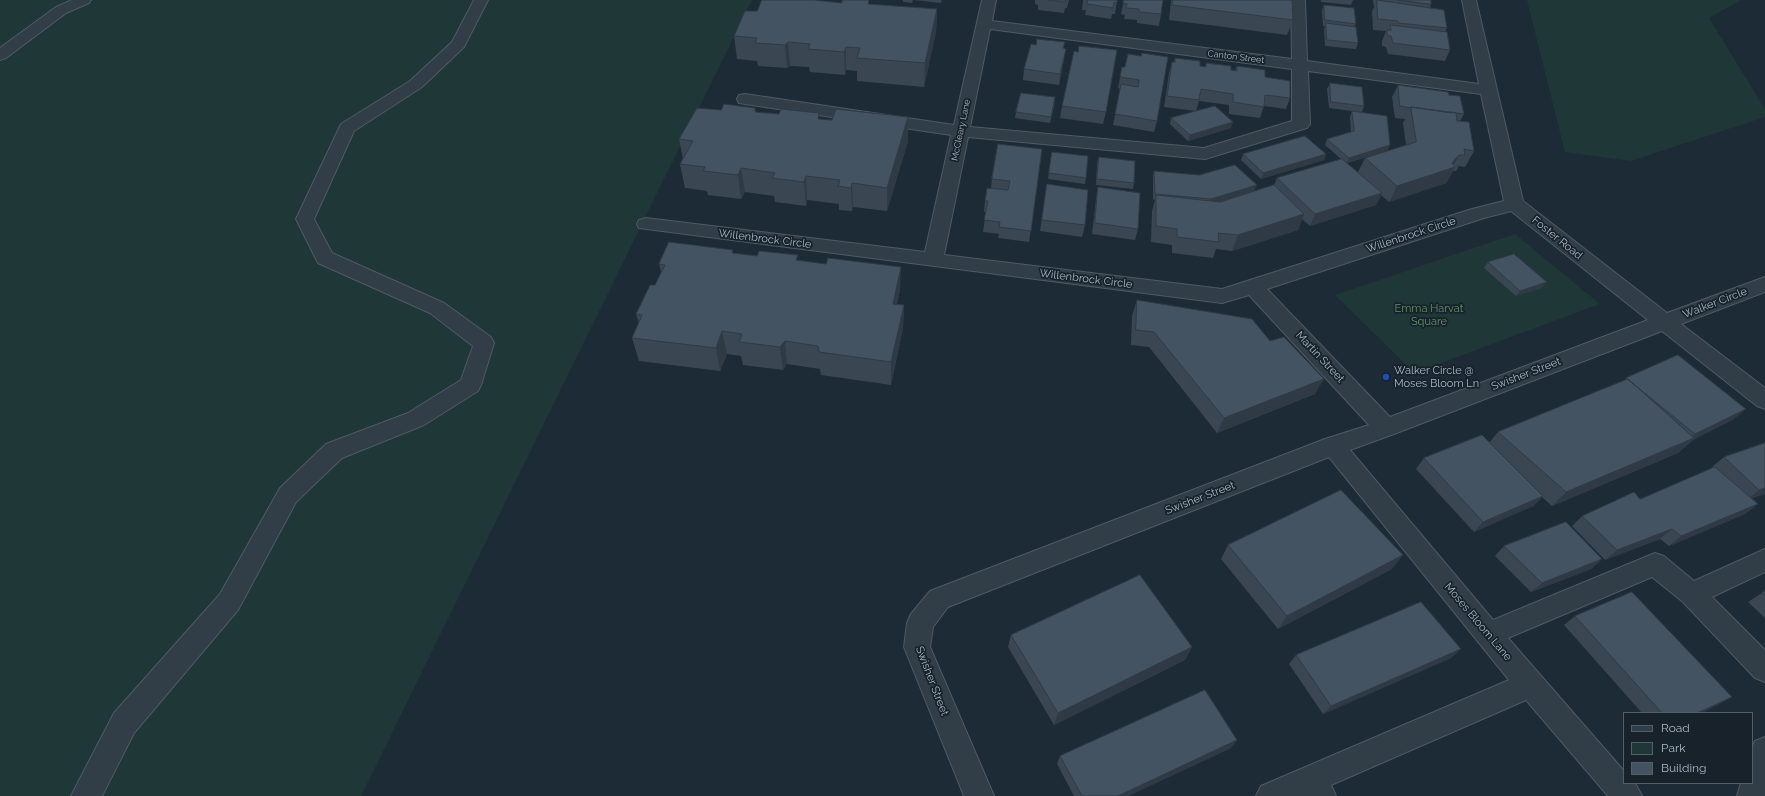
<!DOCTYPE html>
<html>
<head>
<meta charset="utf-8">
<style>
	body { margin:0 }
	#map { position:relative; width:1765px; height:796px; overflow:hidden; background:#1d2b36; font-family:Raleway,sans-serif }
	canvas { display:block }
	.legend { position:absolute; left:1623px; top:712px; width:130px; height:72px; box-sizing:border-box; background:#17222b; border:1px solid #525e68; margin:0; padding:5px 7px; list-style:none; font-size:12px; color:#aab8c4 }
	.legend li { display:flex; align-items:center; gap:8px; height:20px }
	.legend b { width:20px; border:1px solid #525e68 }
</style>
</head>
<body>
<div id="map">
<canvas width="1765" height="796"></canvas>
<ul class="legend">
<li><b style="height:5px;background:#313d47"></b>Road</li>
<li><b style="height:11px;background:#1f3737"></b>Park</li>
<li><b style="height:11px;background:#435361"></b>Building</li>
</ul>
</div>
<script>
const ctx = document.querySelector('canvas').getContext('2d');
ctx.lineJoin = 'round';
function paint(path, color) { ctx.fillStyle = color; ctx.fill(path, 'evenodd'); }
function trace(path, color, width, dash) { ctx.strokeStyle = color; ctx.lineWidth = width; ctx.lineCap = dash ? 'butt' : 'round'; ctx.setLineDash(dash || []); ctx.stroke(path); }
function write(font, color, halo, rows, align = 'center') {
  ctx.font = font + ' Raleway,sans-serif'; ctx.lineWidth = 3.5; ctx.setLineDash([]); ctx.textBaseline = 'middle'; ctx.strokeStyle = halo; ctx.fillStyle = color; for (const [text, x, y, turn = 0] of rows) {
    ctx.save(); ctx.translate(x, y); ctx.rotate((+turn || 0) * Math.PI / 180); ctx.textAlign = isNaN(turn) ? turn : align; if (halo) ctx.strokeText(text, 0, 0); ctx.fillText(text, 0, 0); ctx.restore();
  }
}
const green = new Path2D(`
	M0 0H752L361 796H0Z
	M1527 0H1741L1709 18 1765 109V117L1631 161 1565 152Z
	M1515 234 1600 304 1414 373 1335 295Z`);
const minor = new Path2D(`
	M72 0H91L89 3 66 13 6 58 0 60V48L56 7Z
	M474 0H488L464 47 422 87 354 131 314 219 332 253 444 303 491 337 494 343 481 385 478 391 424 425 342 458 296 502 238 610 134 733 102 796H71L114 713 220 594 280 488 326 444 408 413 461 380 473 346 430 313 318 263 296 219 341 124 410 81 452 42Z
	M982 0H996L992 21 1292 59 1291 0H1305L1307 61 1479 84 1462 0H1476L1523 201 1667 313 1765 277V292L1681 324 1765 388V409L1757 406 1662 331 1394 434 1350 450 1493 620 1655 553 1664 556 1694 581 1765 549V572L1712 597 1765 650V682L1755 678 1683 602 1652 577 1508 638 1624 771V783H1635L1642 796H1608L1526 700 1331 785 1336 796H1256L1261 786 1509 680 1329 457 948 607 933 627 930 647 994 796H964L904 647 907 623 911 614 930 591 1325 439 1369 425 1249 295 1222 303 639 228 637 224 639 220 646 218 925 252 951 135 745 104 739 103 737 99 739 95 745 94 954 125ZM990 29 1292 69V121L1204 148 970 127ZM1308 71 1481 94 1504 201 1472 209 1222 289 944 255 968 137 1205 159 1307 128 1310 124ZM1511 211 1648 320 1390 417 1267 289 1484 218Z
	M1765 737V796H1737L1741 783H1752V748L1755 741Z`);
const wall = new Path2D(`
	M762 0H816V1L842 3 869 0V4L937 9 936 32 924 87 857 81V71L846 70 845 75 810 72 809 67 790 66 787 68 758 66 757 61 737 59 734 36 757 11Z
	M903 0H942L941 3 913 0 912 3 903 2Z
	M1035 0H1069L1067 8H1065L1064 13 1038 10V5L1035 4Z
	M1083 0H1117L1115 14H1112L1111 19 1085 15 1086 10H1082Z
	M1124 0 1161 14 1159 26 1137 23V20L1124 19 1125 15 1121 14Z
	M1171 0H1292L1293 20 1287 35 1169 20Z
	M1321 0H1353L1351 5 1321 2Z
	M1373 0H1431V4L1430 8 1447 28 1445 32 1450 50 1445 61 1388 54 1386 47 1382 46V41L1386 31 1373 30 1372 11 1374 7Z
	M1324 5 1356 24 1354 27 1358 43 1356 49 1325 46 1324 29 1325 26H1323L1322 10Z
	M1064 48V60L1059 85 1023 80 1024 69Z
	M1078 52 1106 112 1103 124 1060 118 1062 106Z
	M1128 54 1157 121 1154 132 1113 125 1120 89 1118 88 1122 67H1125Z
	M1175 58 1200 66 1205 67 1206 63 1231 70H1235L1237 66 1265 77 1290 98 1286 109 1264 106 1260 118 1229 114V105L1199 101 1196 111 1231 128 1188 141 1170 124 1171 118 1196 111 1164 107 1169 73 1172 62H1174Z
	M1330 83 1364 106 1362 112 1390 145 1387 151 1347 163 1358 172 1365 158 1406 145 1403 123 1405 119 1395 118 1392 97 1398 85 1449 95 1464 114 1460 121 1474 151 1465 167 1459 166 1456 171H1453L1446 183 1389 202 1381 195 1376 205 1310 226 1302 219 1298 230 1232 251 1216 249 1213 258 1172 253V245L1151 242 1152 211 1155 200 1153 199V177L1154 171 1255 191 1274 185 1277 178 1341 159 1325 145 1327 139 1351 132 1350 117 1352 111 1329 108 1327 89Z
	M1055 103 1050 123 1015 118 1016 112Z
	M755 108 756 112 820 119 908 141 887 211 853 207 852 211 839 210V204L807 200 806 206 775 202 774 196 745 192 741 199 708 195 707 191 685 188 680 164 683 159 679 139 721 110Z
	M1042 149 1029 242 998 238 999 234 983 232 986 212H984L985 201 991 188 992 179Z
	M1243 154H1326L1324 160 1261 179 1241 160Z
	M1099 157 1134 183 1133 189 1096 185 1097 163Z
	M1051 158 1086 178 1085 184 1048 179Z
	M1047 184 1085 225 1082 237 1040 231Z
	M1098 187 1138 229 1135 240 1092 234 1096 199Z
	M734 253 798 261 900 290 897 304 904 305 903 328 891 385 821 375 820 369 787 364 783 370 743 365 741 356 727 354 720 371 639 361 632 338 639 323 636 314 655 285 661 272 659 264Z
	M1488 262 1542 288 1516 296 1484 268Z
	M1137 300 1270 341 1315 394 1217 433 1149 347 1131 345 1132 316Z
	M1626 378 1734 419 1693 440 1678 453 1552 506 1542 497 1533 506 1474 532 1416 469 1424 458 1489 443 1498 432 1625 380Z
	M1724 457 1765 494 1752 498 1758 504 1745 514 1669 546 1660 539 1605 560 1572 526 1582 516 1640 499 1713 468 1712 467Z
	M1228 545 1392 569 1278 629 1221 559Z
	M1504 546 1602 559 1591 569 1531 592 1495 556Z
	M1765 591V618L1748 602Z
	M1575 616 1732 697 1717 705 1701 713H1642L1564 625Z
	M1011 635 1192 647 1185 660 1054 725 1008 647Z
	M1296 655 1451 658 1323 714 1289 664Z
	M1231 748 1128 796H1074L1057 764 1060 756Z`);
const shadedWall = new Path2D(`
	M937 9 936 32 924 87 925 63Z
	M788 42 790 66 787 68 785 45Z
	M846 47V70L845 75 844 52Z
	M1066 49 1064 60 1059 85 1060 74Z
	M908 117V141L887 211V188Z
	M1233 122 1231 128 1188 141 1190 135Z
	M1390 145 1387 151 1346 163 1349 158Z
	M1326 154 1324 160 1261 179 1263 173Z
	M1459 155 1452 168 1455 167 1446 183 1389 202 1397 186 1452 163Z
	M741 168 745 192 741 199 738 175Z
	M806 176 807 200 806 206 804 182Z
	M852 183 853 207 852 211 851 188Z
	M1257 185 1254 191 1209 205 1211 199Z
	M1382 193 1376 205 1310 226 1315 214Z
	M1304 214 1298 230 1232 251 1238 235Z
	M901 267 900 290 892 327 893 304Z
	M1547 282 1542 288 1516 296 1520 291Z
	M904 305 903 328 891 385V362Z
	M722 331 727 354 720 371 716 348Z
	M785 341 787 364 783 370 780 347Z
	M1324 379 1315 394 1217 433 1224 418Z
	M1746 409 1734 419 1693 440 1678 453 1552 506 1566 492 1686 442 1695 434Z
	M1765 488V494L1746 500 1759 490Z
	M1543 496 1533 506 1474 532 1483 522Z
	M1758 504 1745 514 1669 546 1681 536Z
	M1672 529 1660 539 1605 560 1617 550Z
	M1403 555 1392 569 1278 629 1287 616Z
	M1602 559 1591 569 1531 592 1542 583Z
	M1192 647 1185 660 1054 725 1058 713Z
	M1461 649 1451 658 1323 714 1331 706Z
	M1732 697 1717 705 1701 713H1697Z
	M1237 740 1231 748 1128 796H1118Z`);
const building = new Path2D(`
	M762 0H814L842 3V0H869L868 4 937 9 925 63 857 58 860 48 846 47 844 52 808 49 810 44 788 42 785 45 755 43 757 38 734 36 745 11H757Z
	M1048 0H1066L1065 2Z
	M1088 0H1117V3L1114 2 1113 8 1087 4Z
	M1124 0H1163L1161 14 1139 12V9L1126 8 1127 4 1123 3Z
	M1173 0H1292L1293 20 1172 5Z
	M1377 0 1444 10 1447 28 1398 23V21L1378 19Z
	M1398 0H1431V4Z
	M1324 5 1354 8 1356 24 1325 20Z
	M1326 23 1356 27 1358 43 1327 40Z
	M1390 25 1447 32 1450 50 1393 43 1391 36 1387 35V30H1391Z
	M1037 39 1065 42 1063 48 1066 49 1060 74 1024 69 1031 44 1036 45Z
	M1079 46 1117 50 1106 112 1062 106 1074 51 1078 52Z
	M1142 53 1168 57 1157 121 1115 114 1121 84 1138 87 1139 80 1120 77 1122 67H1125L1128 54 1141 56Z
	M1175 58 1200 61V66L1206 67V63L1231 66V70L1237 71V66L1265 70V77L1290 81V98L1265 95 1264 107 1233 102V94L1201 89 1199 100 1167 96 1172 62H1175Z
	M1330 83 1362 87 1364 106 1331 102Z
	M1398 85 1448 92 1449 95 1460 96 1464 114 1451 112 1452 113 1411 107V108L1400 106Z
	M1021 93 1055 97 1051 117 1016 112Z
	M724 104 755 108V112L779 114 781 109 819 113 818 119 832 120 836 109 908 117 887 188 852 183 851 188 838 186 840 180 806 176 804 182 772 178 775 173 741 168 738 175 703 171 705 167 680 164 693 141 679 139 697 108 721 110Z
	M1215 106 1233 122 1190 135 1171 118Z
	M1411 107 1456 113 1457 121 1469 122 1474 151 1464 149 1465 155H1459L1452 163 1455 167 1397 186 1365 158 1416 142Z
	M1352 111 1387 116 1390 145 1349 158 1327 139 1354 131Z
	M1305 136 1326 154 1263 173 1243 154Z
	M998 144 1042 149 1031 231 999 227 1000 222 984 220 988 201H985L987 188 1008 190 1010 181 992 179Z
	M1052 152 1088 156 1086 178 1049 173Z
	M1099 157 1135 161 1134 183 1097 179Z
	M1342 159 1382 193 1315 214 1277 178Z
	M1235 165 1257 185 1211 199 1155 194 1154 171 1199 175Z
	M1047 184 1088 190 1085 225 1042 220Z
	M1274 185 1304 214 1238 235 1218 233 1219 242 1177 237V229L1156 226V195L1220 202Z
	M1098 187 1140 193 1138 229 1095 223Z
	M669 242 733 250 732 253 757 256 759 251 798 255 796 260 826 264 828 258 901 267 893 304 904 305 891 362 819 352 818 346 785 341 780 347 739 342 742 334 722 331 716 348 632 338 642 315 636 314 650 285H655L665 265 659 264Z
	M1514 254 1547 282 1520 291 1488 262Z
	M1137 300 1252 319 1270 341 1284 337 1324 379 1224 418 1154 332 1136 330Z
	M1678 355 1746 409 1695 434 1626 378Z
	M1628 379 1694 438 1566 492 1498 432Z
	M1482 435 1543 496 1483 522 1424 458Z
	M1765 443V488L1759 490 1724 457Z
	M1715 467 1758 504 1681 536 1672 529 1617 550 1582 516 1634 492 1640 499Z
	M1341 490 1403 555 1287 616 1228 545Z
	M1566 522 1602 559 1542 583 1504 546Z
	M1140 575 1192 647 1058 713 1011 635Z
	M1765 591V595L1762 593Z
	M1632 592 1732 697 1697 713H1662L1575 616Z
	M1421 602 1461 649 1331 706 1296 655Z
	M1205 690 1237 740 1118 796H1082L1060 756Z`);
const markers = [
	[1386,377,4,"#1a4fb4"]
];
const farStreetnames = [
	["Canton Street",1236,57,7],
	["McCleary Lane",961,130,-78]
];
const streetNames = [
	["Willenbrock Circle",1411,235,-18],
	["Foster Road",1557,238,39],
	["Willenbrock Circle",765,239,7],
	["Willenbrock Circle",1086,279,7],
	["Walker Circle",1715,303,-21],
	["Martin Street",1320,357,47],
	["Swisher Street",1526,374,-21],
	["Swisher Street",1200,498,-21],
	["Moses Bloom Lane",1478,622,50],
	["Swisher Street",932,681,69]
];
const parkNames = [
	["Emma Harvat",1429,309],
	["Square",1429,322]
];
const poiNames = [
	["Walker Circle @",1394,371],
	["Moses Bloom Ln",1394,384]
];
paint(green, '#1f3737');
trace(minor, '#4e5b65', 2);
paint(minor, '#313d47');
paint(wall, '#3a4753');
paint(shadedWall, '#2f3a44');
paint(building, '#435361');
trace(building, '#2f3a44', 1);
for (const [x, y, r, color] of markers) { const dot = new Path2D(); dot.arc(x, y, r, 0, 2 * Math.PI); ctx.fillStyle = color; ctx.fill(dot); trace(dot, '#17222b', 1.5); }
write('9px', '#aab8c4', '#17222b', farStreetnames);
write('11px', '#aab8c4', '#17222b', streetNames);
write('11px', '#619566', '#17222b', parkNames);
write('11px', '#aab8c4', '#17222b', poiNames, 'left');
</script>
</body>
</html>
